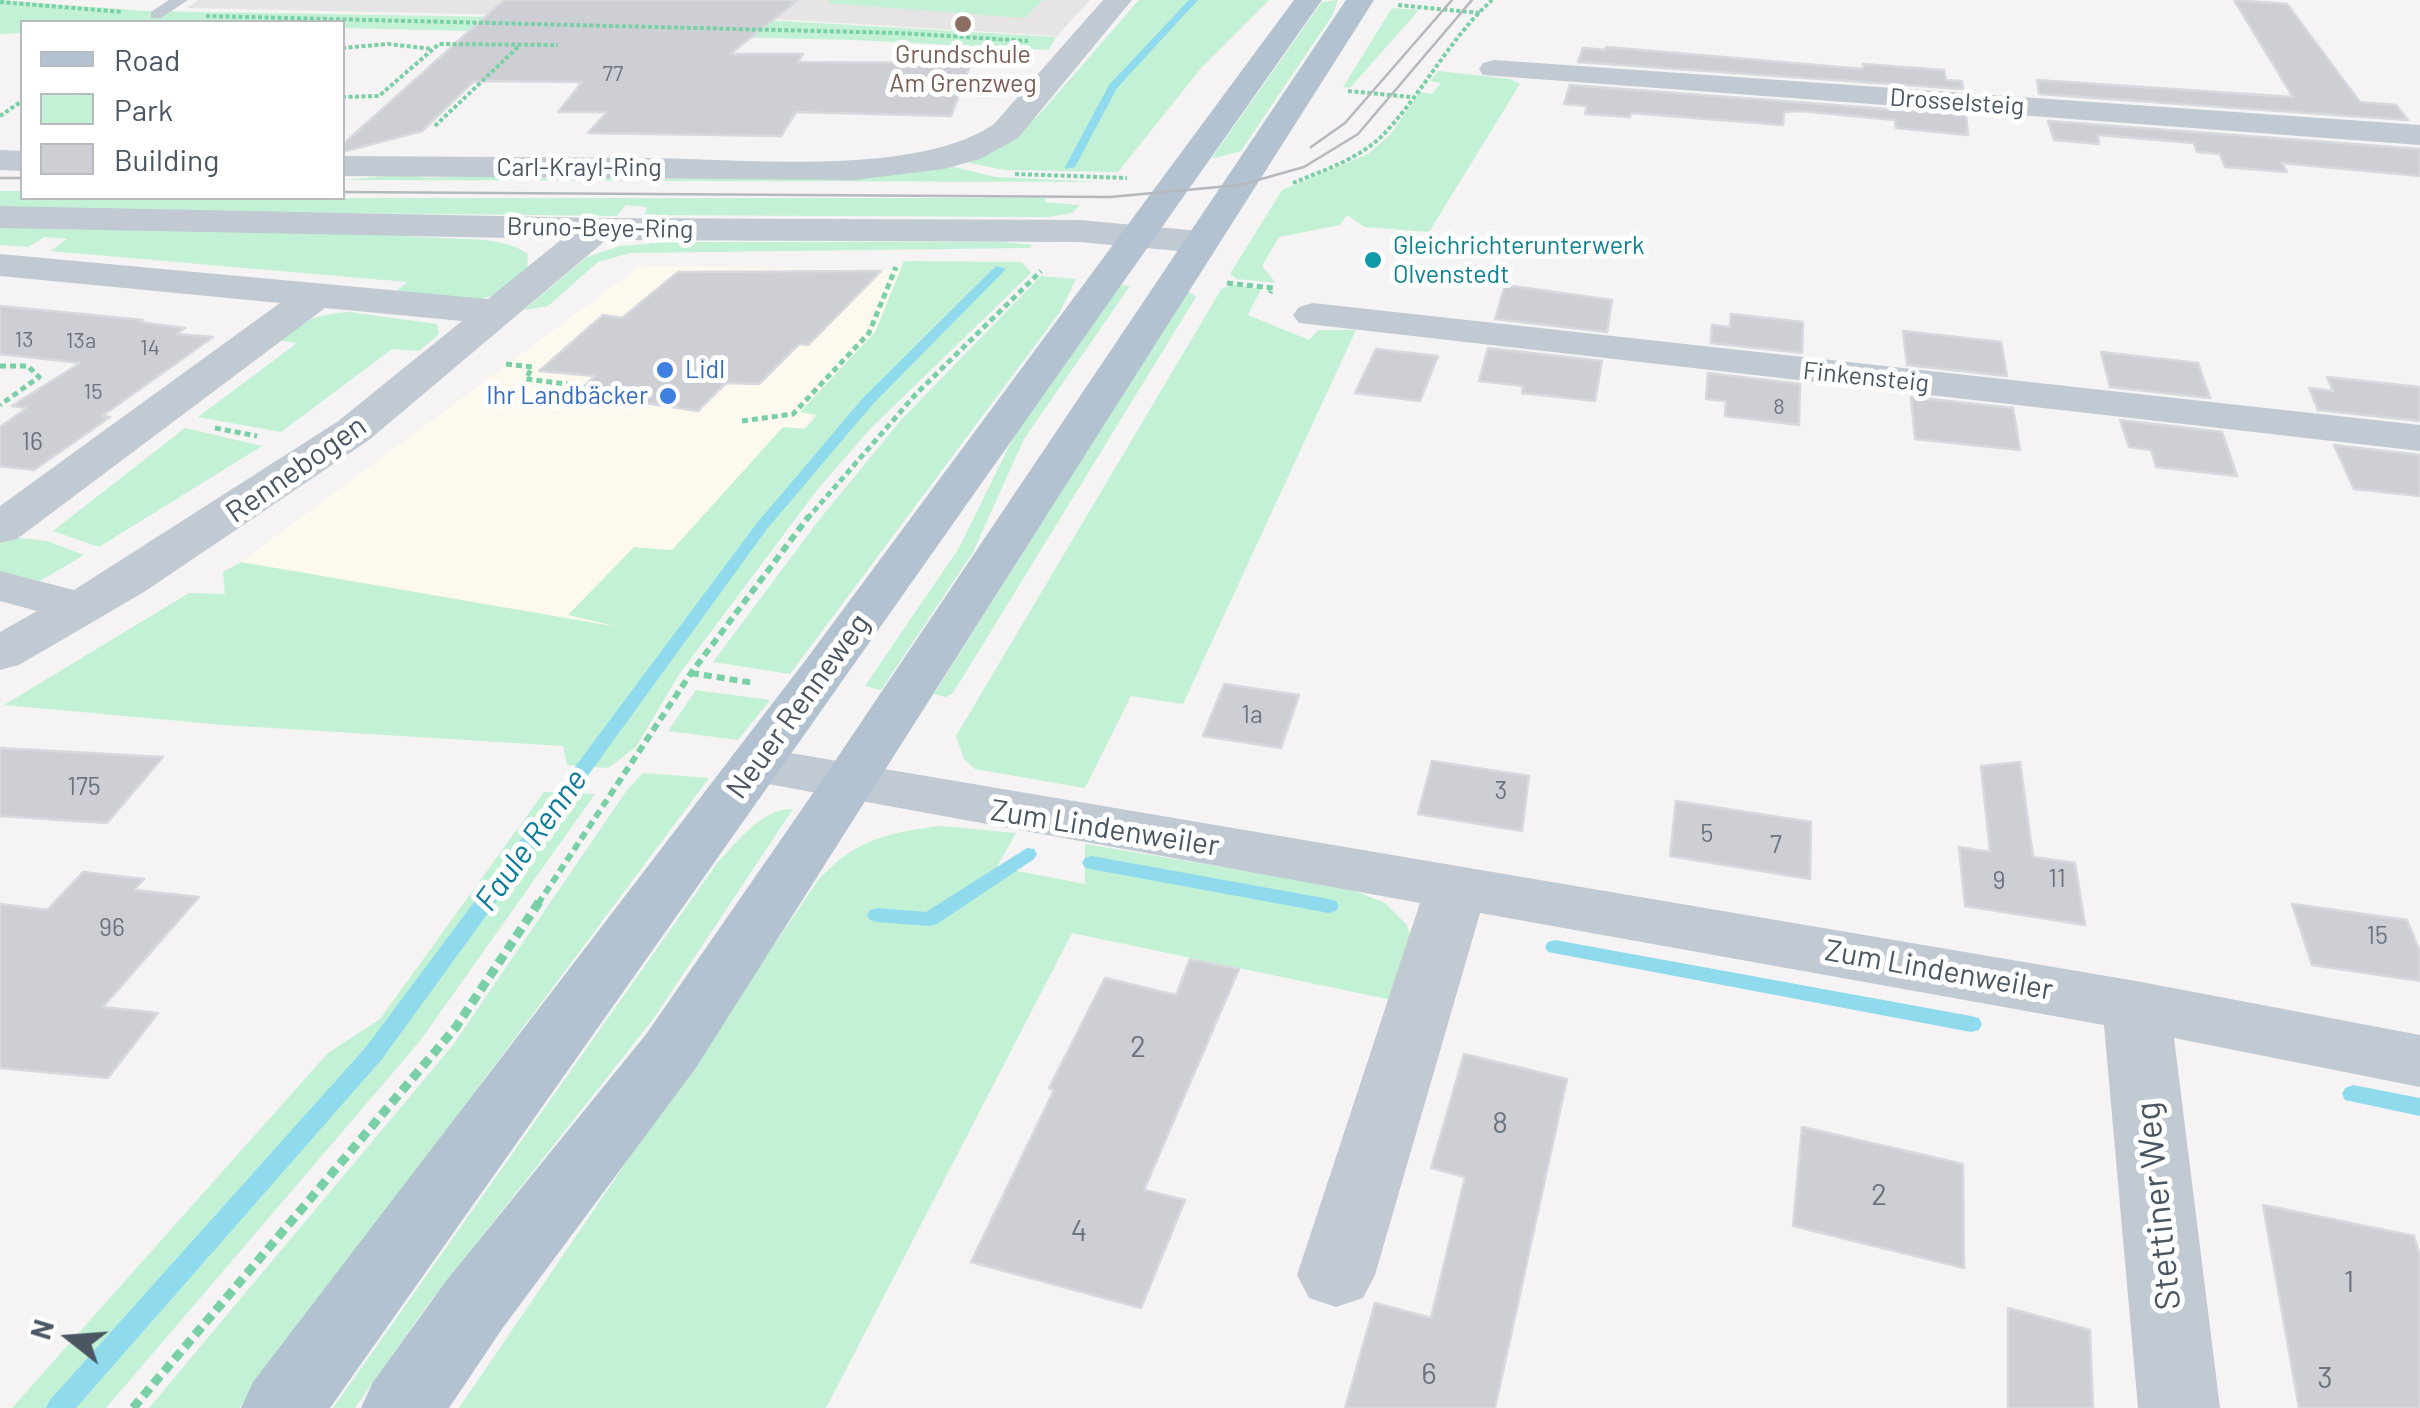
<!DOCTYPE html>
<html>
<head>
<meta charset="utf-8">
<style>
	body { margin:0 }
	#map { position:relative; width:2420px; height:1408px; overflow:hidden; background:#f5f3f3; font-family:Barlow,sans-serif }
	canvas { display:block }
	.legend { position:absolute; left:20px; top:20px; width:325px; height:180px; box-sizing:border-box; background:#fff; border:2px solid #b7bbc0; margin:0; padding:12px 18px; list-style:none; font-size:30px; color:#4a5661 }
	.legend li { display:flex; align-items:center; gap:20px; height:50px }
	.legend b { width:50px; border:2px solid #b7bbc0 }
	.north { position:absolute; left:20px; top:1288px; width:100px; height:100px; -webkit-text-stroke:8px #fff; paint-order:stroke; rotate:287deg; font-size:28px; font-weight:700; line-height:40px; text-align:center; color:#4a5661 }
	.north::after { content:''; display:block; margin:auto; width:35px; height:45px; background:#4a5661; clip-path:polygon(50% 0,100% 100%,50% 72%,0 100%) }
</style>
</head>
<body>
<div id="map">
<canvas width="2420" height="1408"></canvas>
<ul class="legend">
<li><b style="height:12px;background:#b3c2d1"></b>Road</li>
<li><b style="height:28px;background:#c3f1d5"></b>Park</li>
<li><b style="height:28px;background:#cdcfd5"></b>Building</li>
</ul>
<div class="north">N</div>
</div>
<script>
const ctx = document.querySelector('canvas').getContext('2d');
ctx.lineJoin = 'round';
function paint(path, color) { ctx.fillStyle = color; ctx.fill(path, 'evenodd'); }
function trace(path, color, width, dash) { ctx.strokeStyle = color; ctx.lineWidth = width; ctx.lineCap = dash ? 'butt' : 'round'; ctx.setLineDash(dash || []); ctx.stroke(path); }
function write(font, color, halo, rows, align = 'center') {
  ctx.font = font + ' Barlow,sans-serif'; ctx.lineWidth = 10; ctx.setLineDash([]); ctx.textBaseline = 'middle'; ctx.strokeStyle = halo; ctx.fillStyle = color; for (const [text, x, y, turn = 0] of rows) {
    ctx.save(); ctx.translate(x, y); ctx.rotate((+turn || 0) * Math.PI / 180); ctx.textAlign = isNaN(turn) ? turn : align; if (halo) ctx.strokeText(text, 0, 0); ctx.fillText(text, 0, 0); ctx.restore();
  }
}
const commercial = new Path2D(`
	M640 266 945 271 619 627 241 562Z`);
const education = new Path2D(`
	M198 0H1090L1057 36 576 7 561 16 187 8Z`);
const green = new Path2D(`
	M0 0 146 11 560 18 579 9 1056 37 1049 50 855 40 343 28 342 22H22V33L0 34Z
	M831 0H1043L1025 18 827 3Z
	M1139 0H1269L1202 67 1118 172 1005 170 969 163 1038 116Z
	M1338 0 1332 16 1241 151 1211 159 1322 2Z
	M1392 8 1419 10 1350 88 1343 87Z
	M1438 71 1510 79 1520 84 1429 232 1365 227 1347 215 1340 225 1279 237 1262 266 1276 283 1237 279 1230 274 1282 190 1368 154 1390 135 1420 92 1432 94 1441 83 1430 81Z
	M949 166 996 177 1100 182 343 180 407 174 426 178 534 174 542 178C563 178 614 171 628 179H779Z
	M0 191H22V198H1045V202L1080 205 1072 213 1047 217 644 215 647 207 626 205 617 216 0 209Z
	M0 225C141 228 282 228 423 237 454 240 503 235 528 254L527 270 495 295 476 300 392 295 407 282 50 251 67 239 45 237 28 247 0 245Z
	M668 242H1003L1034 245 1029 248 630 253 598 262 548 306 524 310 587 257 620 246Z
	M904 261 1022 262 1031 273 870 429 817 490 680 673 636 747 608 768 567 765 563 746 224 725 4 705 189 593 225 594 223 572 241 562 618 627 568 615 634 547 672 550 783 427 805 429 817 415 800 412 875 332Z
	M1041 276 1076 279 1060 312 790 674 713 662 819 520 901 420Z
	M1121 285 1130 286 1024 439 973 552 881 690 865 686 959 548 1013 438Z
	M1234 285 1261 289 1248 315 1309 340 1318 330H1356L1183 704 1131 696 1085 788 975 769 964 759 956 736 1222 288Z
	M1188 291 1196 297 953 693 946 697 934 694Z
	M349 312 437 324 439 334 419 351 392 349 281 432 198 417 297 343 269 339C295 323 318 314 349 312Z
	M185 428 262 446 99 547 53 531Z
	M11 537 47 541 84 555 40 581 0 572V544Z
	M696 690 770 700 738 740 668 731Z
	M643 773 709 778 239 1408H149L453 1045 627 790Z
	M544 792 595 794 420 1041 106 1408H12L328 1053 380 1019Z
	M793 809 654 1018 426 1307 355 1408H333L718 862C736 842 764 807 793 809Z
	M940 826 1016 833 997 867 1085 884V844L1348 888 1385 903 1407 925 1412 941 1392 1000 1072 933 826 1408H459L819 879C856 839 888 833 940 826Z`);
const stream = new Path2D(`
	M1189 0H1198L1117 88 1075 167 1066 169 1065 167 1109 85Z
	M996 266 1006 269 873 404 767 529 382 1059 76 1408H46L50 1400 366 1047 757 523 863 398Z
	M1027 848 1034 849 1037 854 1034 859 937 924 930 926 877 922 870 920 867 915 870 910 877 908 926 912Z
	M1092 856 1329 899 1336 901 1339 906 1336 911 1329 913 1085 868 1082 863 1085 858Z
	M1555 940 1971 1016 1979 1018 1982 1024 1979 1030 1971 1032 1548 952 1545 947 1548 942Z
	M2353 1085 2420 1098V1116L2345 1100 2342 1094 2345 1088Z`);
const building = new Path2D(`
	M504 0H798L730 54H803L798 62 971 63 951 116 796 112 781 136 588 133 607 112H558L582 82 474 81 422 131 342 152V145Z
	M2234 0 2287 4 2360 102 2396 105 2408 120 2039 94 2037 80 2293 97Z
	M1606 47 1863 69V64L1944 70 1946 80 1962 81 1963 89 1578 62 1583 48 1606 50Z
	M1570 85 1966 115 1968 135 1896 128 1895 120 1801 111 1784 112 1783 125 1631 113 1630 117 1585 114 1587 106 1564 104Z
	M2048 121 2420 149V176L2282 163 2287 172 2225 167 2220 154 2197 152 2194 143 2098 135 2099 144 2054 140Z
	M881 271 808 345 799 344 759 384 726 383 698 411 577 393 595 376 539 371 603 315 622 318 678 272Z
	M1505 285 1612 300 1607 332 1495 319Z
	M0 306 143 320 139 322 185 328 176 334 213 337 102 416 110 417 34 470 0 466V427L27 408 12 406 80 363 0 354Z
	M1731 314 1803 322 1802 353 1711 343 1712 325 1730 327Z
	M1903 331 2001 342 2007 376 1907 365Z
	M1488 348 1602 361 1595 401 1522 393 1523 386 1479 381Z
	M1376 349 1438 356 1420 401 1355 393Z
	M2101 352 2198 363 2210 398 2110 387Z
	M1708 373 1800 384 1799 425 1725 416 1726 401 1706 399Z
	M2327 377 2420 387V421L2318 410 2309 388 2333 391Z
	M1911 397 2013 408 2020 450 1915 439Z
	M2120 420 2222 432 2237 476 2156 467 2151 450 2129 447Z
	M2334 445 2420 455V496L2354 489Z
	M1224 684 1299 695 1281 748 1203 736Z
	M0 748 163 757 107 823 0 816Z
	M1432 761 1529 776 1522 831 1418 814Z
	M2020 762 2033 857 2075 863 2085 925 1965 906 1959 847 1990 852 1981 766Z
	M1676 801 1811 822 1810 879 1670 856Z
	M83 872 144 879 134 890 199 897 103 1007 158 1013 108 1078 0 1068V904L47 910Z
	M2292 904 2407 920 2420 952V981L2312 965Z
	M1190 959 1239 969 1144 1190 1185 1200 1141 1308 971 1262 1054 1090 1049 1088 1105 978 1176 995Z
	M1464 1054 1567 1079 1495 1408H1345L1375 1303 1431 1318 1465 1177 1431 1168Z
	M1802 1127 1963 1164 1964 1268 1793 1226Z
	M2263 1205 2414 1236 2420 1257V1408H2299Z
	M2008 1308 2090 1330 2093 1408H2008Z`);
const pathFar3 = new Path2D(`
	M0 2 123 12
	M1398 5 1480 13
	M206 16 899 33 1028 41
	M342 48 388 44 432 49
	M1348 91 1411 97
	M342 97 379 96 439 44 558 45
	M0 116 22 101
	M435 126 520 45
	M1015 174 1127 178
	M1293 183C1324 170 1359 159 1383 135 1423 93 1449 39 1492 0`);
const pathFar2 = new Path2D(`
	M1227 283 1273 288 1270 293
	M506 364 532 367 526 379 584 386
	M0 366H28L39 377 0 405
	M742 421 793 414 869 333 896 267
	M215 428 257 436
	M807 519 916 394 1041 271`);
const pathFar1 = new Path2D(`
	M691 673 754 683
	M538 904 691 673 809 516`);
const path = new Path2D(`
	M133 1408 456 1027 539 902`);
const service = new Path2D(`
	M169 0H188L161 18H151V12Z`);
const minor = new Path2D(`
	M1103 0H1132L1018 138 980 159 944 169 854 180 342 176V156C445 157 547 157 649 158 743 159 918 177 994 124Z
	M1494 60 2420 125V145L1483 75 1479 69 1483 63Z
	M0 150 22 151V171L0 170Z
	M0 206 597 218 1080 220 1200 231 1213 234 1219 242 1213 250 1200 253 1080 242 606 240 369 440 144 592 19 665 0 670V632L37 611 0 601V571L74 590 337 422 462 321 325 308 17 539 0 543V506L280 303 0 276V254L488 299 562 239 0 228Z
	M1313 303 2420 425V451L1299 323 1293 315 1299 307Z
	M755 747 2136 981 2420 1035V1087L2174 1038 2220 1408H2138L2104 1025 1480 913 1375 1275 1363 1298 1336 1307 1309 1298 1297 1275 1420 903 735 778 726 765 735 752Z`);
const primary = new Path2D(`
	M1294 0H1322L330 1408H241L253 1382 808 657Z
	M1346 0H1374L695 1069 502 1329 449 1408H361L373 1382 446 1281 647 1033 829 770Z`);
const tram = new Path2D(`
	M1311 147 1345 123 1452 0
	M0 178H22
	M342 192 1110 197 1240 185 1304 167 1358 134 1472 0`);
const markers = [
	[963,24,10,"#8d6e63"],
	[1373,260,10,"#0f9aa8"],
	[665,370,10,"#3f7fe0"],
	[668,396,10,"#3f7fe0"]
];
const farNumbernames = [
	["77",613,74],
	["13",24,340],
	["13a",81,341],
	["14",150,348],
	["15",93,392],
	["8",1779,407]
];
const farEducationnames = [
	["Grundschule",963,55],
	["Am Grenzweg",963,84]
];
const farStreetnames = [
	["Drosselsteig",1957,102,4],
	["Carl-Krayl-Ring",579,168],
	["Bruno-Beye-Ring",600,228,1],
	["Finkensteig",1866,377,6]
];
const farCulturenames = [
	["Gleichrichterunterwerk",1393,246],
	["Olvenstedt",1393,275]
];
const farShopnames = [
	["Lidl",685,370],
	["Ihr Landbäcker",648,396,"right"]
];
const numberNames = [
	["16",32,442],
	["1a",1252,715],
	["175",84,787],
	["3",1501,791],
	["5",1707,834],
	["7",1776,845],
	["11",2057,879],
	["9",1999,881],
	["96",112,928],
	["15",2377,936]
];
const streetNames = [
	["Rennebogen",296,469,-35],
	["Neuer Renneweg",798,706,-54],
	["Zum Lindenweiler",1105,828,9],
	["Zum Lindenweiler",1939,970,10]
];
const nearNumbernames = [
	["2",1138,1047],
	["8",1500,1123],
	["2",1879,1195],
	["4",1079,1231],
	["1",2349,1282],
	["6",1429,1374],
	["3",2325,1378]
];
const waterNames = [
	["Faule Renne",531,840,-54]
];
const nearStreetnames = [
	["Stettiner Weg",2158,1206,-96]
];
paint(commercial, '#fdf9ef');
paint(education, '#e6e4e5');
paint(green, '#c3f1d5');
paint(stream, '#90daee');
paint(building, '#cdcfd5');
trace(building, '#d7d9de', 2.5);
trace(pathFar3, '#7ad0a6', 4, [4, 2.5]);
trace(pathFar2, '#7ad0a6', 5, [6, 4]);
trace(pathFar1, '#7ad0a6', 6, [8, 5]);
trace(path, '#7ad0a6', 9, [10, 6]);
paint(service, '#c1cad2');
paint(minor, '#c1cad2');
paint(primary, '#b3c2d1');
trace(tram, '#b5b8bd', 2.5);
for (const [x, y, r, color] of markers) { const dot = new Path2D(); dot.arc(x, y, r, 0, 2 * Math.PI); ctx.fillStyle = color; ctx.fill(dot); trace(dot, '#fff', 4); }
write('22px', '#6b747e', null, farNumbernames);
write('25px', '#785e54', '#fff', farEducationnames);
write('25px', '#4a5661', '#fff', farStreetnames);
write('25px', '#0d838f', '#fff', farCulturenames, 'left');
write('25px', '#366cbe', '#fff', farShopnames, 'left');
write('25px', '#6b747e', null, numberNames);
write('30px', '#4a5661', '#fff', streetNames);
write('30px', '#6b747e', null, nearNumbernames);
write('italic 32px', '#0c7c9b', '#fff', waterNames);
write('35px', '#4a5661', '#fff', nearStreetnames);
</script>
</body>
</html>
